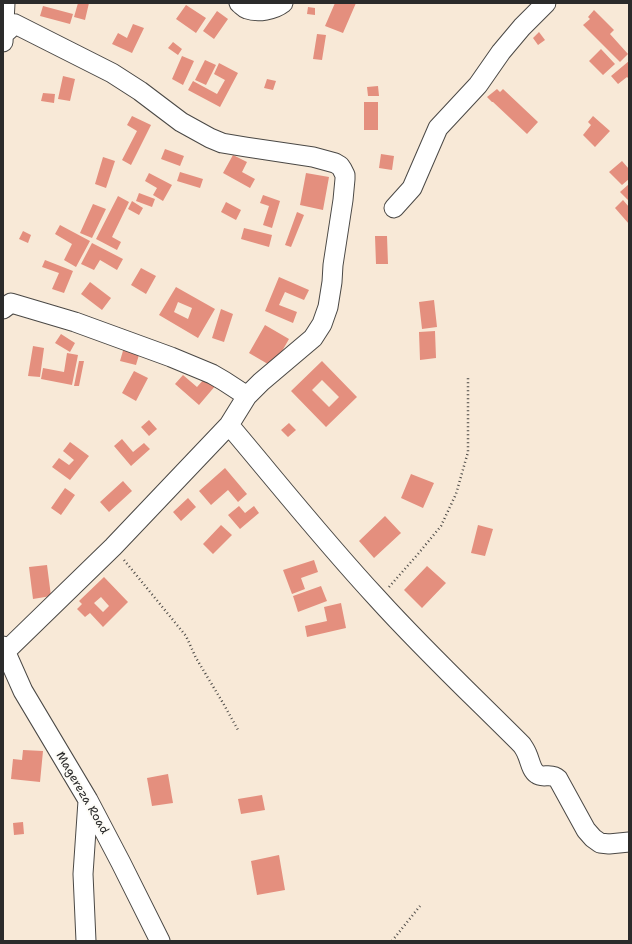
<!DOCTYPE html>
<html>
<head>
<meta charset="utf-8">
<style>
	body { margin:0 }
	#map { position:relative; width:632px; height:944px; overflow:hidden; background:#f8e9d7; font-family:"Shantell Sans",sans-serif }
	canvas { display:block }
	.frame { position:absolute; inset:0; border:4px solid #2b2b2b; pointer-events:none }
</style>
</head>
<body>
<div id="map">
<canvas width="632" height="944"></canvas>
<div class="frame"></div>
</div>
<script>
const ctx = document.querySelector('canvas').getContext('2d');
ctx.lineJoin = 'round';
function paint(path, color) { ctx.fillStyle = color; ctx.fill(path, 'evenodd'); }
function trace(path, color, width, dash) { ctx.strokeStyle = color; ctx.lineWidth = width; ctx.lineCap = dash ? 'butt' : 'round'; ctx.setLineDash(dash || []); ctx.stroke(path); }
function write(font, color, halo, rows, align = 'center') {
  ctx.font = font + ' "Shantell Sans",sans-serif'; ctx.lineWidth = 4; ctx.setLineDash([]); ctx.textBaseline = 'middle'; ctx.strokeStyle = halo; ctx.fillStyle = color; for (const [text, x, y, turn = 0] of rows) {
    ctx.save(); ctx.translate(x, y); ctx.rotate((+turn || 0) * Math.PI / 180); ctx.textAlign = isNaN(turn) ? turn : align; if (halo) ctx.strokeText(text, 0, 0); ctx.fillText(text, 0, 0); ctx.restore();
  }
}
const building = new Path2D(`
	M78 3H89L85 20 74 17Z
	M335 3H356L343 33 325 26Z
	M186 5 206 18 196 33 176 19Z
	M43 6 73 14 70 24 40 16Z
	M308 7 315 8V15L307 14Z
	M594 10 614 30 610 34 628 54 620 62 583 25 590 19 588 17Z
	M217 11 228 19 214 39 203 31Z
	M133 24 144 28 132 53 112 44 118 33 127 38Z
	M539 32 545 40 538 45 533 38Z
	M317 34 326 35 322 60 313 59Z
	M173 42 182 49 178 55 168 48Z
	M601 49 615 64 603 75 589 61Z
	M182 56 194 61 183 85 172 79Z
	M205 60 216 65 206 85 195 80Z
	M629 61V79L627 77 618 84 611 76Z
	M219 63 238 73 220 107 188 90 193 81 217 94 225 80 214 74Z
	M63 76 75 79 70 101 58 99Z
	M267 79 276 81 273 90 264 88Z
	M378 86 379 96H368L367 87Z
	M497 89 500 92 503 89 538 122 527 134 493 102H492L487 97Z
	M43 93 55 94 54 103 41 101Z
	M364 102H378V130H364Z
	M132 116 151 125 131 165 122 160 137 131 127 125Z
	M593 116 610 131 595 147 583 135 591 125 588 122Z
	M165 149 184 156 180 166 161 159Z
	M381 154 394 156 392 170 379 168Z
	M233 155 247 162 242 172 255 179 250 188 223 173Z
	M103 157 115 161 106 188 95 184Z
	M622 161 629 169V179L622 185 609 172Z
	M180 172 203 179 200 188 177 181Z
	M149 173 172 185 163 201 153 195 157 188 145 181Z
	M306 173 329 177 323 210 300 205Z
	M629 184V201L620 192Z
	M139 193 155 199 152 207 136 201Z
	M263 195 280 201 272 228 263 225 269 206 260 203Z
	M118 196 129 202 112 237 121 242 117 250 96 239Z
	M623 200 629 207V224L615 208Z
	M132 201 143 208 139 215 128 209Z
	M226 202 241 210 236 220 221 212Z
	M93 204 106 209 92 238 80 233Z
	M297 212 304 215 291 247 285 245Z
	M60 225 90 241 76 267 64 260 72 244 55 234Z
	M244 228 272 235 269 247 241 239Z
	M23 231 31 235 28 243 19 239Z
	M375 236H387L388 264H376Z
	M92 243 123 259 117 270 100 260 94 270 81 264Z
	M45 260 73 271 64 293 52 289 59 273 42 267Z
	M141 268 156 276 146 294 131 285Z
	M279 277 309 290 304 300 285 292 279 305 297 312 293 323 265 311Z
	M90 282 111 298 102 310 81 294Z
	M176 287 215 309 198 338 159 315ZM178 302 192 308 188 319 174 312Z
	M434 300 437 327 422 329 419 302Z
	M221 309 233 314 224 342 212 338Z
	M265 325 289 339 273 367 249 353Z
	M435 331 436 358 420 360 419 332Z
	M61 334 75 343 70 352 55 343Z
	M127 337 143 341 136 365 120 361Z
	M33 346 44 348 40 377 28 376Z
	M67 353 78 355 72 385 41 379 43 368 64 372Z
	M79 361H84L79 386H74Z
	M322 361 357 397 326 427 291 391ZM322 380 339 397 329 407 312 390Z
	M212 370 222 378 199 405 175 384 183 375 197 387Z
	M134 371 148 378 136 401 122 393Z
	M149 420 157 429 149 436 141 427Z
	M289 423 296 430 288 437 281 430Z
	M122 439 133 452 144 443 150 449 131 466 114 446Z
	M70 442 89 456 70 480 52 467 59 458 69 465 74 460 63 451Z
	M225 468 247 494 238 502 228 490 211 505 199 491Z
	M411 474 434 483 423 508 401 498Z
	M123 481 132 491 109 512 100 502Z
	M65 488 75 495 61 515 51 508Z
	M188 498 196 507 181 521 173 512Z
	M239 506 245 513 254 506 259 513 240 529 228 515Z
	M385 516 401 533 374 558 359 541Z
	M221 525 232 535 213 554 203 544Z
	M478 525 493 529 485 556 471 553Z
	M314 560 318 572 301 578 305 589 292 594 283 570Z
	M47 565 51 596 33 599 29 567Z
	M427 566 446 583 422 608 404 590Z
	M104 577 128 602 103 627 90 613 85 617 77 609 82 604 79 601ZM101 597 109 606 103 612 94 603Z
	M321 586 327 601 298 612 293 596Z
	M341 603 346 628 307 637 305 626 327 621 324 607Z
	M23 750 43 751 40 782 11 779 13 759 22 760Z
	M168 774 173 803 152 806 147 778Z
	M262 795 265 810 241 814 238 799Z
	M23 822 24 834 14 835 13 823Z
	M279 855 285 890 257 895 251 861Z`);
const path = new Path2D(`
	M124 560 186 636 196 658 223 703 238 730
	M389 587 418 554 441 526 456 494 468 452V377
	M392 941 420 906`);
const minor = new Path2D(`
	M239 3C242 5 244 8 247 9 258 13 274 10 283 3
	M4 34 15 24 112 73 140 91 181 122 210 138 222 143 246 147 313 157 335 163 340 166 342 169 345 175V179L343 200 333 265 332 282 328 307 322 324 313 338 261 382 247 396 229 425 113 547 5 652
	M3 42 5 3
	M394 208 412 188 438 128 478 85 501 52 522 27 546 3
	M3 309 11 303 75 322 171 357 212 374 224 381 247 396
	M229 425C278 483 325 542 377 598 423 649 474 697 522 745 524 748 526 751 527 754 530 760 531 770 537 774 543 779 551 772 558 779L586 830 593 838 600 843 609 844 629 842
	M3 646 23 691 88 800 121 863 160 941
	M86 941 83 874 88 801`);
const streetNames = [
	["Magereza Road",82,793,60]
];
paint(building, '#e48f7e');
trace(minor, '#4a4845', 21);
trace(path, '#4a4845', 2.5, [1, 3]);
trace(minor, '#fff', 19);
write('12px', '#2b2b2b', '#fdfcf7', streetNames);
</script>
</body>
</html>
